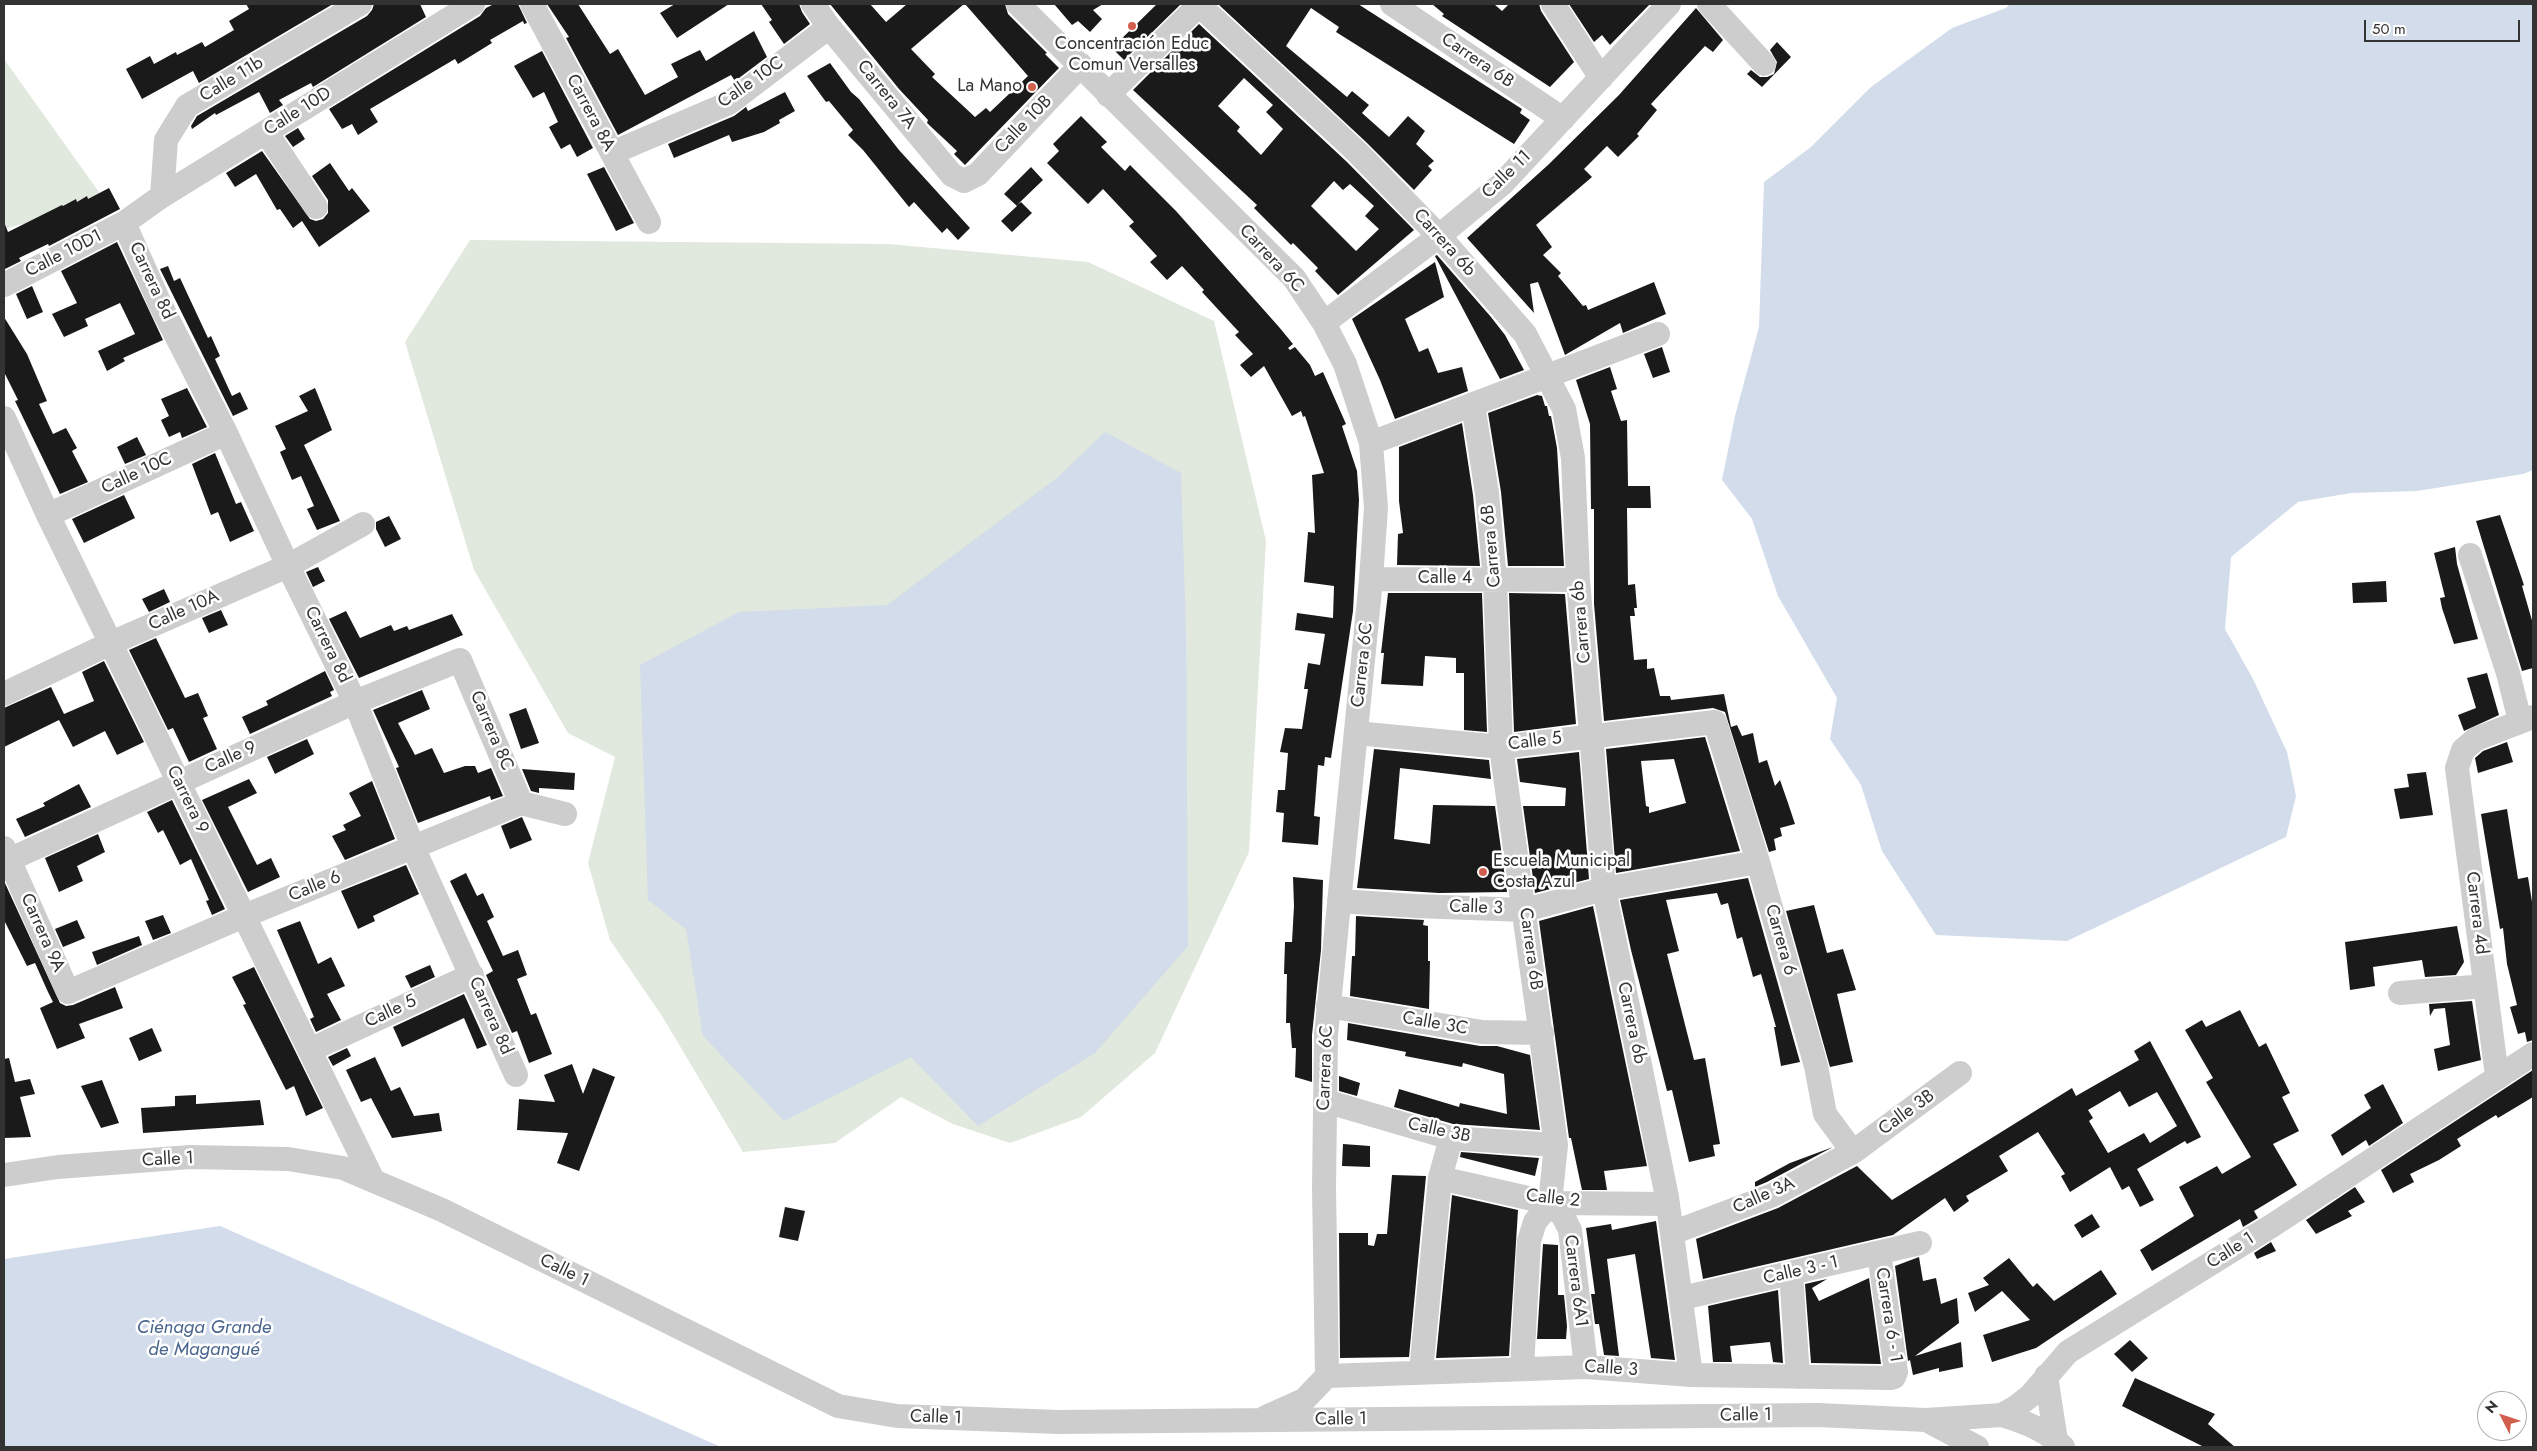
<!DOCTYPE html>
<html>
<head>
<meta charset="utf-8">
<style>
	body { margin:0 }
	#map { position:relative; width:2537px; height:1451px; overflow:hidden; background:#fff; font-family:Jost,sans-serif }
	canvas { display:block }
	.frame { position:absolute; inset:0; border:5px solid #333; pointer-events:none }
	.north { position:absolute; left:2477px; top:1391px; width:50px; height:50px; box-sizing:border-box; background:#fff; border:1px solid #adadad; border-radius:50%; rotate:311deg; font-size:14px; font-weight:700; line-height:20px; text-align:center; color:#333 }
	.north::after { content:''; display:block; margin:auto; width:18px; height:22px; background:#d25e4d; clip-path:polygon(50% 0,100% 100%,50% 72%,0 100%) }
	.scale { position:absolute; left:2364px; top:20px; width:156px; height:22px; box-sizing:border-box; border:2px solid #333; border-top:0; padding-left:6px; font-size:15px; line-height:18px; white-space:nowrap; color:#333; -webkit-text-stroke:4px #fff; paint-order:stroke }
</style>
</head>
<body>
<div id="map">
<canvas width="2537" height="1451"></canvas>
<div class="frame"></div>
<div class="north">N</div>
<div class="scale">50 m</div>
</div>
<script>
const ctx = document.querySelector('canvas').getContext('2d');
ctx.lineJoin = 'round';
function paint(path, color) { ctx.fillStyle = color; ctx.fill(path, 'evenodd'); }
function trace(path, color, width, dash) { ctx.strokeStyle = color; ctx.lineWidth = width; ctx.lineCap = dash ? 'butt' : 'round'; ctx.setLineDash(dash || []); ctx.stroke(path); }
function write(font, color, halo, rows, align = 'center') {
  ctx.font = font + ' Jost,sans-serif'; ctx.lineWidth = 5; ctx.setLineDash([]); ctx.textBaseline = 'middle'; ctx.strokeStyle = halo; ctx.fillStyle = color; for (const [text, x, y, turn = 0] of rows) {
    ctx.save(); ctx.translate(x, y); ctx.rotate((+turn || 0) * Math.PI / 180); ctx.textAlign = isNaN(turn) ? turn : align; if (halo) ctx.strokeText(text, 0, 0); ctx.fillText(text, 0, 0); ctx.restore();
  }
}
const green = new Path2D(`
	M4 59 106 202 4 229Z
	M470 240 888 244 1088 262 1214 321 1266 541 1249 852 1155 1053 1081 1117 1010 1143 953 1124 901 1097 835 1143 743 1152 662 1016 610 940 588 863 615 757 568 733 474 570 405 342Z`);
const water = new Path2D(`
	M2010 4H2533V470L2523 474 2417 491 2351 493 2298 502 2231 557 2225 629 2253 679 2287 752 2296 796 2286 837 2067 941 1936 935 1882 851 1861 785 1830 739 1837 698 1778 596 1752 519 1722 480 1735 416 1759 327 1764 182 1811 147 1871 87 1952 28 2006 8Z
	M1105 432 1181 473 1186 631 1188 946 1095 1053 978 1126 911 1057 784 1121 703 1036 686 929 648 900 640 665 739 612 887 605 1058 477Z
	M220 1226 721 1447H4V1259Z`);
const building = new Path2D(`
	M246 4H333L199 83 193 71 142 99 126 69 150 56 154 64 176 52 177 55 202 42 205 47 234 30 229 21 249 9Z
	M374 4H420L426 17 313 87 311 83 279 100 283 105 270 113 259 92 216 115 215 113 192 129 191 126 197 116 367 16 372 10Z
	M494 4H518L527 23 524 24 523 21 490 40 492 43 458 64 455 59 370 109 378 122 358 135 352 124 342 129 329 109 480 16 486 8Z
	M547 4H578L610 54 618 49 645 95 678 77 671 64 700 50 706 61 754 31 767 57 735 81 731 75 618 135 566 38 569 37Z
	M675 4H729L677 38 660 13Z
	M761 4H799L802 12 810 24 784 44 769 22 772 20Z
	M830 4H870L886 22 907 4H964L911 49 935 74 932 77 975 117 986 108 990 112 1028 76 965 4H1005L1008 14 1047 53 1045 54 1059 68 965 165 954 154 957 151 927 123 928 120 899 89Z
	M1054 4H1103L1093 10 1102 19 1090 32 1078 21 1072 25Z
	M1157 4H1181L1124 60 1112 48Z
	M1218 4H1358L1522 109 1520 113 1530 120 1514 144 1336 32 1339 27 1311 8 1286 46 1347 97 1352 91 1369 105 1362 113 1389 137 1408 116 1425 131 1416 144 1434 161 1428 166 1432 170 1414 190 1366 142Z
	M1432 4H1494L1502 11 1509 4H1539L1541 11 1574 62 1550 87 1442 16 1444 14Z
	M1569 4H1650L1610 45 1602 35 1594 42Z
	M1696 8 1723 40 1713 52 1705 46 1651 104 1657 110 1637 134 1639 136 1618 157 1607 146 1584 169 1592 177 1536 225 1552 247 1543 255 1561 273 1558 276 1583 306 1586 305 1588 310 1654 282 1666 314 1623 333 1620 323 1565 355 1538 282 1530 284 1534 313 1467 238 1548 165 1619 95Z
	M1199 24 1347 162 1414 230 1338 295 1315 271 1318 268 1293 243 1291 245 1254 208 1257 205 1133 90ZM1244 78 1273 105 1266 112 1283 129 1261 155 1237 131 1240 127 1218 106ZM1334 181 1343 190 1350 184 1374 206 1365 216 1379 229 1356 251 1311 206Z
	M1777 42 1791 57 1762 87 1747 74 1751 70 1760 77H1767L1774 74 1777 62 1770 50Z
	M542 51 593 148 577 157 570 144 561 149 549 127 558 122 544 92 533 98 514 66Z
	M830 63 851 92 859 99 899 150 970 228 958 240 947 228 942 233 914 202 909 207 863 150 848 135 853 130 829 101 826 102 807 76Z
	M785 92 795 111 779 120 780 123 764 132 732 142 729 135 674 158 668 144 734 116 746 107 748 111Z
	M1081 116 1107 142 1101 147 1125 171 1130 165 1176 211 1279 327 1293 344 1288 348 1290 350 1295 347 1310 365 1315 376 1323 372 1346 424 1342 426 1357 471 1359 500 1353 611 1331 758 1325 757 1324 766 1318 765 1314 816 1320 817 1318 845 1282 842 1284 813 1276 812 1278 790H1285L1288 753 1280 752 1285 728 1302 729 1308 689H1304L1308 663 1320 665 1325 634 1295 630 1297 613 1333 618 1334 586 1304 582 1308 532 1315 533 1312 475 1324 473 1305 416 1303 417 1301 411 1292 416 1264 366 1251 377 1240 365 1253 354 1235 335 1239 332 1202 292 1204 290 1182 266 1167 280 1150 262 1157 256 1129 226 1134 222 1103 189 1088 204 1047 163 1059 151 1053 144Z
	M298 128 305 139 293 147 285 136Z
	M262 151 310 219 316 221 323 219 328 213V200L312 176 330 163 349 191 352 188 370 211 319 247 302 221 293 228 280 209 277 210 256 174 235 187 226 173Z
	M604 167 634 223 616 231 587 174Z
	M1031 167 1043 180 1017 205 1021 202 1032 213 1012 232 1001 221 1017 206 1004 194Z
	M109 188 120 209 49 246 48 244 19 258 21 261 5 269 4 222 8 232 62 205 63 206 76 199 77 202 87 196 88 199Z
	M117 242 163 340 123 358 125 361 107 371 98 351 135 334 120 303 85 319 88 326 64 337 52 314 77 303 61 271Z
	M1437 255 1491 317 1505 335 1524 370 1500 379 1435 256Z
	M1435 262 1444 297 1405 319 1419 352 1428 348 1438 373 1462 367 1468 391 1395 419 1380 380 1352 319Z
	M168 266 174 281 180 278 208 338 211 336 220 356 215 359 232 396 240 392 248 409 233 416 160 269Z
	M32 286 43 312 27 319 16 294Z
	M4 317 27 354 47 401 39 404 53 434 66 428 77 448 72 451 88 482 60 494 15 401 18 400 4 372Z
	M1662 347 1670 372 1653 378 1644 354Z
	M1610 367 1617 389 1611 391 1621 421 1627 420 1628 486H1650L1651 508H1627L1628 585 1635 584 1637 608H1634L1635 616H1630L1634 660 1647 659V669L1654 668 1660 696H1670L1671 700 1724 694 1731 727 1737 725 1742 736 1753 733 1759 763 1767 760 1775 786 1780 780 1788 803 1795 824 1780 828 1782 836 1774 839 1776 850 1769 852 1725 712 1713 708 1604 721 1594 604V509H1591L1590 424 1576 380Z
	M187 388 207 427 182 438 180 432 169 437 161 420 169 416 161 399Z
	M315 388 332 430 304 445 340 521 317 530 307 509 314 506 301 476 292 480 280 452 286 449 275 426 308 411 299 396Z
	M1537 395 1542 396 1545 406H1547L1549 416H1551L1557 448 1564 566H1508L1501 492 1488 413Z
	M1462 423 1473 495 1480 566 1397 565 1398 534 1403 533 1399 501V447Z
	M137 437 146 455 125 464 117 447Z
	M215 453 236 504 241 502 254 531 230 542 218 512 211 515 192 464Z
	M124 495 135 518 84 543 72 519Z
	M2500 515 2524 585 2522 586 2533 624V668L2522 671 2476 521Z
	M389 516 401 539 385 547 376 529V522Z
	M2455 547 2457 564 2478 639 2454 644 2442 608 2440 598 2445 597 2434 553Z
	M318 567 325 581 313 587 306 572Z
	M2386 581 2387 602 2353 603 2352 583Z
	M164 589 170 602 149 612 142 599Z
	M1388 593H1482L1487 732 1464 730V673H1456V658L1425 656 1423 686 1381 684 1384 653H1381Z
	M1509 593 1565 594 1576 724 1514 732Z
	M221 610 228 625 209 633 202 618Z
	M346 611 360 638 391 625 394 631 407 626 409 630 452 614 463 635 359 678 329 619Z
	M156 638 185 698 198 693 208 716 203 718 217 749 189 762 173 728 168 730 129 650Z
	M104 661 144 742 117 755 105 731 73 747 59 720 4 747V708L51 687 64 714 94 701 82 672Z
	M325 671 334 690 330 692 332 696 250 734 242 717 268 705 266 701Z
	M2487 673 2499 715 2464 731 2458 715 2476 708 2467 678Z
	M422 690 430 709 398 723 415 755 432 748 444 773 465 766H475L478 773 491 768 503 796 491 800 490 796 418 823 396 768 399 767 373 710Z
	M526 708 539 743 521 749 509 714Z
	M1705 737 1740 851 1616 873 1606 749ZM1674 759 1686 803 1649 813V807L1646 806 1641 761Z
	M307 739 314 754 275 774 267 757Z
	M2507 742 2513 762 2478 773 2475 758 2483 751Z
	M1374 749 1489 760 1491 779 1400 768 1394 839 1430 844 1433 805 1495 806 1507 892 1439 893 1357 888Z
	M1579 752 1589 879 1535 893 1523 806H1565L1566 788 1520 782 1517 759Z
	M522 769 575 773 574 790 539 788V793L531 791Z
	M2426 772 2433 815 2400 819 2394 789 2409 787 2407 774Z
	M249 779 257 793 228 807 257 865 271 858 280 877 248 892 202 800Z
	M372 781 395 839 345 860 332 836 346 830 343 825 361 816 349 793Z
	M79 784 91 807 25 837 16 819 45 806 43 803Z
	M172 800 225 909 212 915 206 901 209 900 191 859 180 865 163 830 158 833 147 812Z
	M2507 809 2518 879 2528 877 2533 908V1040L2527 1042 2525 1032 2518 1034 2510 1007 2517 1005 2507 964 2503 928 2500 929 2481 814Z
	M522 817 532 840 510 849 501 826Z
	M98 834 105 852 77 866 83 881 59 892 45 858Z
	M406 865 419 894 373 916 375 921 358 929 341 891Z
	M466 873 477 896 483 893 494 917 487 921 503 956 518 950 527 975 517 979 531 1015 536 1013 552 1054 529 1063 517 1031 512 1033 486 975 493 971 450 881Z
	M1293 877 1323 880 1321 950 1312 1035V1082L1295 1077 1296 1048H1292L1290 1023H1286L1287 974H1284L1285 942H1292L1294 906Z
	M1748 878 1800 1062 1781 1066 1774 1027H1776L1761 974 1753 977 1742 937 1737 939 1728 903 1721 905 1717 893 1666 900 1679 951 1667 954 1694 1060 1705 1058 1720 1144 1713 1145 1715 1156 1689 1162 1672 1090 1667 1091 1631 950 1620 900Z
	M4 881 60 1003 66 1006 73 1005 115 987 123 1008 79 1024 85 1038 57 1049 40 1008 53 1002 48 992 35 963 27 966 4 920Z
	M1814 905 1827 953 1843 949 1856 990 1837 994 1853 1062 1830 1067 1786 911Z
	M1593 906 1647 1166 1604 1171 1607 1190H1582L1580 1181 1571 1138H1569L1539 921Z
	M163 915 171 933 153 940 145 921Z
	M1356 916 1424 920 1423 925 1428 926V961H1430L1429 1009 1350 996 1352 956H1355Z
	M77 920 85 938 63 947 55 929Z
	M300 921 318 964 331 957 345 986 327 994 341 1020 316 1032 310 1019 314 1017 277 930Z
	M2457 926 2464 962 2456 975 2425 977 2422 960 2373 967 2375 986 2350 990 2345 942Z
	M139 936 142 945 97 965 92 952Z
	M430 965 435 977 411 988 405 976Z
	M254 967 323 1108 306 1116 294 1086 286 1090 243 1005 246 1004 232 977Z
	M464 994 487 1045 477 1049 464 1018 402 1047 393 1027Z
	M2472 1001 2481 1060 2438 1071 2434 1049 2450 1045 2445 1008 2434 1009 2430 1016 2429 1004Z
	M2240 1010 2259 1047 2266 1043 2290 1093 2282 1097 2299 1131 2273 1144 2297 1185 2254 1211 2258 1218 2243 1227 2240 1219 2152 1271 2140 1250 2194 1216 2179 1187 2217 1166 2222 1174 2251 1157 2206 1082 2213 1078 2185 1030 2202 1020 2206 1027Z
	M1348 1023 1480 1046H1497L1530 1055 1540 1130 1453 1124 1394 1107 1399 1089 1459 1107 1460 1103 1507 1114 1504 1074 1463 1063 1462 1067 1405 1056 1406 1052 1347 1040Z
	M152 1028 162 1051 139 1061 129 1038Z
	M2150 1041 2201 1137 2187 1144 2185 1141 2137 1169 2154 1200 2140 1207 2129 1186 2122 1190 2110 1167 2070 1192 2061 1176 2065 1174 2038 1132 1999 1156 2008 1171 1966 1196 1969 1201 1954 1212 1945 1198 1893 1235 1703 1279 1696 1239 1778 1208 1857 1166 1892 1200 2072 1088 2076 1096 2139 1060 2134 1051ZM2120 1091 2129 1107 2157 1092 2177 1126 2150 1143 2144 1133 2108 1153 2089 1121 2093 1118 2088 1110Z
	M347 1048 351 1056 333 1066 328 1057Z
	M375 1057 391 1091 400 1087 414 1116 439 1113 442 1131 392 1138 371 1098 361 1102 346 1070Z
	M9 1058 15 1082 30 1079 35 1094 20 1097 31 1137 4 1138V1059Z
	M572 1064 583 1094 593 1068 615 1077 579 1171 557 1163 568 1133 517 1130 519 1099 555 1102 544 1075Z
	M2533 1070V1097L2498 1118 2496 1115 2457 1139 2461 1146 2439 1160 2410 1174 2414 1182 2393 1193 2381 1170Z
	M1339 1076 1360 1083 1357 1096 1339 1091Z
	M102 1080 119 1123 101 1128 81 1086Z
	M2383 1084 2403 1123 2369 1146 2366 1140 2342 1156 2331 1135 2371 1108 2364 1095Z
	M196 1095V1104L260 1100 264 1125 143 1133 141 1108 175 1106V1096Z
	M1343 1144 1370 1146V1167L1342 1166Z
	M1833 1147 1767 1182 1755 1187V1182L1790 1163Z
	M1461 1152 1539 1158 1535 1176 1460 1157Z
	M1392 1175 1426 1176 1409 1357 1340 1358 1339 1233H1368V1245L1374 1246 1377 1234H1387Z
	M2355 1187 2365 1202 2348 1211 2352 1216 2316 1234 2306 1220Z
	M1452 1195 1518 1210 1509 1356 1436 1358Z
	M785 1207 805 1211 798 1241 779 1237Z
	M2092 1214 2100 1227 2082 1238 2074 1225Z
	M1656 1221 1675 1360 1651 1358 1635 1254 1607 1259 1619 1356 1604 1355 1599 1324H1595L1591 1294H1595L1586 1228 1611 1224 1612 1230Z
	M2271 1242 2276 1251 2257 1259 2254 1253Z
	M1543 1244 1558 1245V1295H1564L1567 1326 1566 1339H1537Z
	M1919 1257 1923 1281 1936 1278 1941 1304 1957 1298 1959 1323 1915 1356 1961 1342 1963 1367 1939 1372V1368L1913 1375 1910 1360 1908 1361 1895 1266Z
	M2009 1258 2033 1287 2037 1283 2054 1301 2101 1270 2117 1294 2036 1348 1992 1362 1983 1335 2030 1320 2002 1291 1975 1312 1968 1293 1989 1285 1983 1278Z
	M1869 1278 1881 1364 1811 1363 1805 1284 1827 1279 1812 1288 1819 1301Z
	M1778 1290 1783 1363 1773 1362 1770 1342 1730 1346 1732 1362H1713L1708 1306Z
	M2130 1340 2148 1358 2132 1372 2114 1354Z
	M2135 1378 2215 1414 2208 1424 2235 1447H2204L2122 1406Z`);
const minor = new Path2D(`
	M532 4 649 222
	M813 4 829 27 952 175 964 181 978 174 1081 65
	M1018 4 1294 278 1324 323 1345 364 1371 443 1376 508 1371 579 1326 1035 1324 1187 1327 1376 1304 1400 1266 1417
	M1392 4 1563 119
	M1553 4 1601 78
	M1709 4 1764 64
	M1199 5 1357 152 1439 236 1525 334 1564 409 1573 458 1578 580 1604 889 1667 1197 1691 1375
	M1108 95 1200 4
	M266 132 316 207
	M612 153 729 103 829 27
	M162 196 166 140 187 106 360 4
	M124 223 161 306 226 433 288 566 355 702 413 847 516 1075
	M4 285 124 223 162 196 473 4
	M1324 323 1439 236 1502 184 1669 4
	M1473 405 1487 493 1495 580 1501 747 1556 1145 1550 1203 1535 1222 1529 1241 1522 1368
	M4 418 48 515 373 1180
	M1371 443 1658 334
	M48 515 226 433
	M2470 555 2508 673 2520 721
	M1371 579 1578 580
	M4 694 111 643 288 566 363 524
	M1356 733 1501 747 1715 722 1758 862 1816 1066 1825 1114 1853 1152
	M4 848 68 992 244 916 521 803 565 814
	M4 862 355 702 460 660 521 803
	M1339 901 1415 906 1525 910 1604 889 1758 862
	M2400 993 2485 986
	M1328 1006 1482 1032 1542 1033
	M310 1050 472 975
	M2497 1076 2457 768 2463 750 2476 739 2533 717
	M1325 1101 1451 1138 1556 1145
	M4 1175 58 1167 190 1157 288 1159 343 1168 442 1210 838 1406 897 1416 1059 1422 1818 1415 1926 1420 1977 1447
	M1440 1178 1550 1203 1668 1204
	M1550 1203 1563 1216 1570 1230 1586 1367
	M1672 1233 1773 1195 1853 1152 1960 1073
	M1791 1273 1798 1377
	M1682 1298 1920 1243
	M1421 1371 1440 1178 1451 1138
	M1327 1376 1586 1367 1691 1375 1890 1378 1894 1377 1896 1372 1879 1253
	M2046 1376 2057 1447
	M2002 1415C2025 1422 2046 1430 2063 1447
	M1926 1420 2002 1415 2016 1407 2030 1396 2068 1352 2273 1225 2533 1054`);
const markers = [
	[1132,26,5,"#d25e4d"],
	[1032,87,5,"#d25e4d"],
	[1483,872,5,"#d25e4d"]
];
const poiNames = [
	["Concentración Educ",1132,45],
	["Comun Versalles",1132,66],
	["La Mano",1022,87,"right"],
	["Escuela Municipal",1493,862,"left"],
	["Costa Azul",1493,883,"left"]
];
const streetNames = [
	["Carrera 6B",1477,61,34],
	["Calle 11b",232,80,-31],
	["Calle 10C",751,83,-35],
	["Carrera 7A",886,95,51],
	["Calle 10D",298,112,-32],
	["Carrera 8A",590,113,62],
	["Calle 10B",1024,125,-46],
	["Calle 11",1507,175,-44],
	["Carrera 6b",1444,243,48],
	["Calle 10D1",64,254,-27],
	["Carrera 6C",1271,259,47],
	["Carrera 8d",151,281,65],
	["Calle 10C",137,474,-25],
	["Carrera 6B",1492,546,-95],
	["Calle 4",1445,579],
	["Calle 10A",184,611,-24],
	["Carrera 6b",1582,622,-95],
	["Carrera 8d",327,645,64],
	["Carrera 6C",1363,665,-84],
	["Carrera 8C",491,731,67],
	["Calle 5",1535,742,-7],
	["Calle 9",231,758,-24],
	["Carrera 9",187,800,64],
	["Calle 6",315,887,-22],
	["Calle 3",1476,908,2],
	["Carrera 4d",2476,913,83],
	["Carrera 9A",42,933,66],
	["Carrera 6",1780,940,74],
	["Carrera 6B",1530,949,82],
	["Calle 5",391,1012,-25],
	["Carrera 8d",490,1016,66],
	["Carrera 6b",1631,1023,78],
	["Calle 3C",1435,1024,10],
	["Carrera 6C",1326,1068,-88],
	["Calle 3B",1907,1113,-36],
	["Calle 3B",1439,1131,12],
	["Calle 1",168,1160,-3],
	["Calle 3A",1764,1196,-24],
	["Calle 2",1553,1199,6],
	["Calle 1",2231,1251,-32],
	["Calle 1",564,1271,26],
	["Calle 3 - 1",1801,1271,-13],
	["Carrera 6A1",1575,1281,83],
	["Carrera 6 - 1",1888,1315,81],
	["Calle 3",1611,1369,4],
	["Calle 1",1746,1416,-1],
	["Calle 1",936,1418,2],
	["Calle 1",1341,1420,-1]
];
const waterNames = [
	["Ciénaga Grande",204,1328],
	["de Magangué",204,1350]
];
paint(green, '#e1e8dd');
paint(water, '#d2dcea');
paint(building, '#1a1a1a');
trace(minor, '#cdcdcd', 24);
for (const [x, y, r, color] of markers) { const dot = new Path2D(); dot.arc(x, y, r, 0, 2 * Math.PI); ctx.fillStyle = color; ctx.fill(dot); trace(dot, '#fff', 2); }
write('18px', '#333', '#fff', poiNames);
write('18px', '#333', '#fff', streetNames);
write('italic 19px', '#49658d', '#fff', waterNames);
</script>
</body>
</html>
